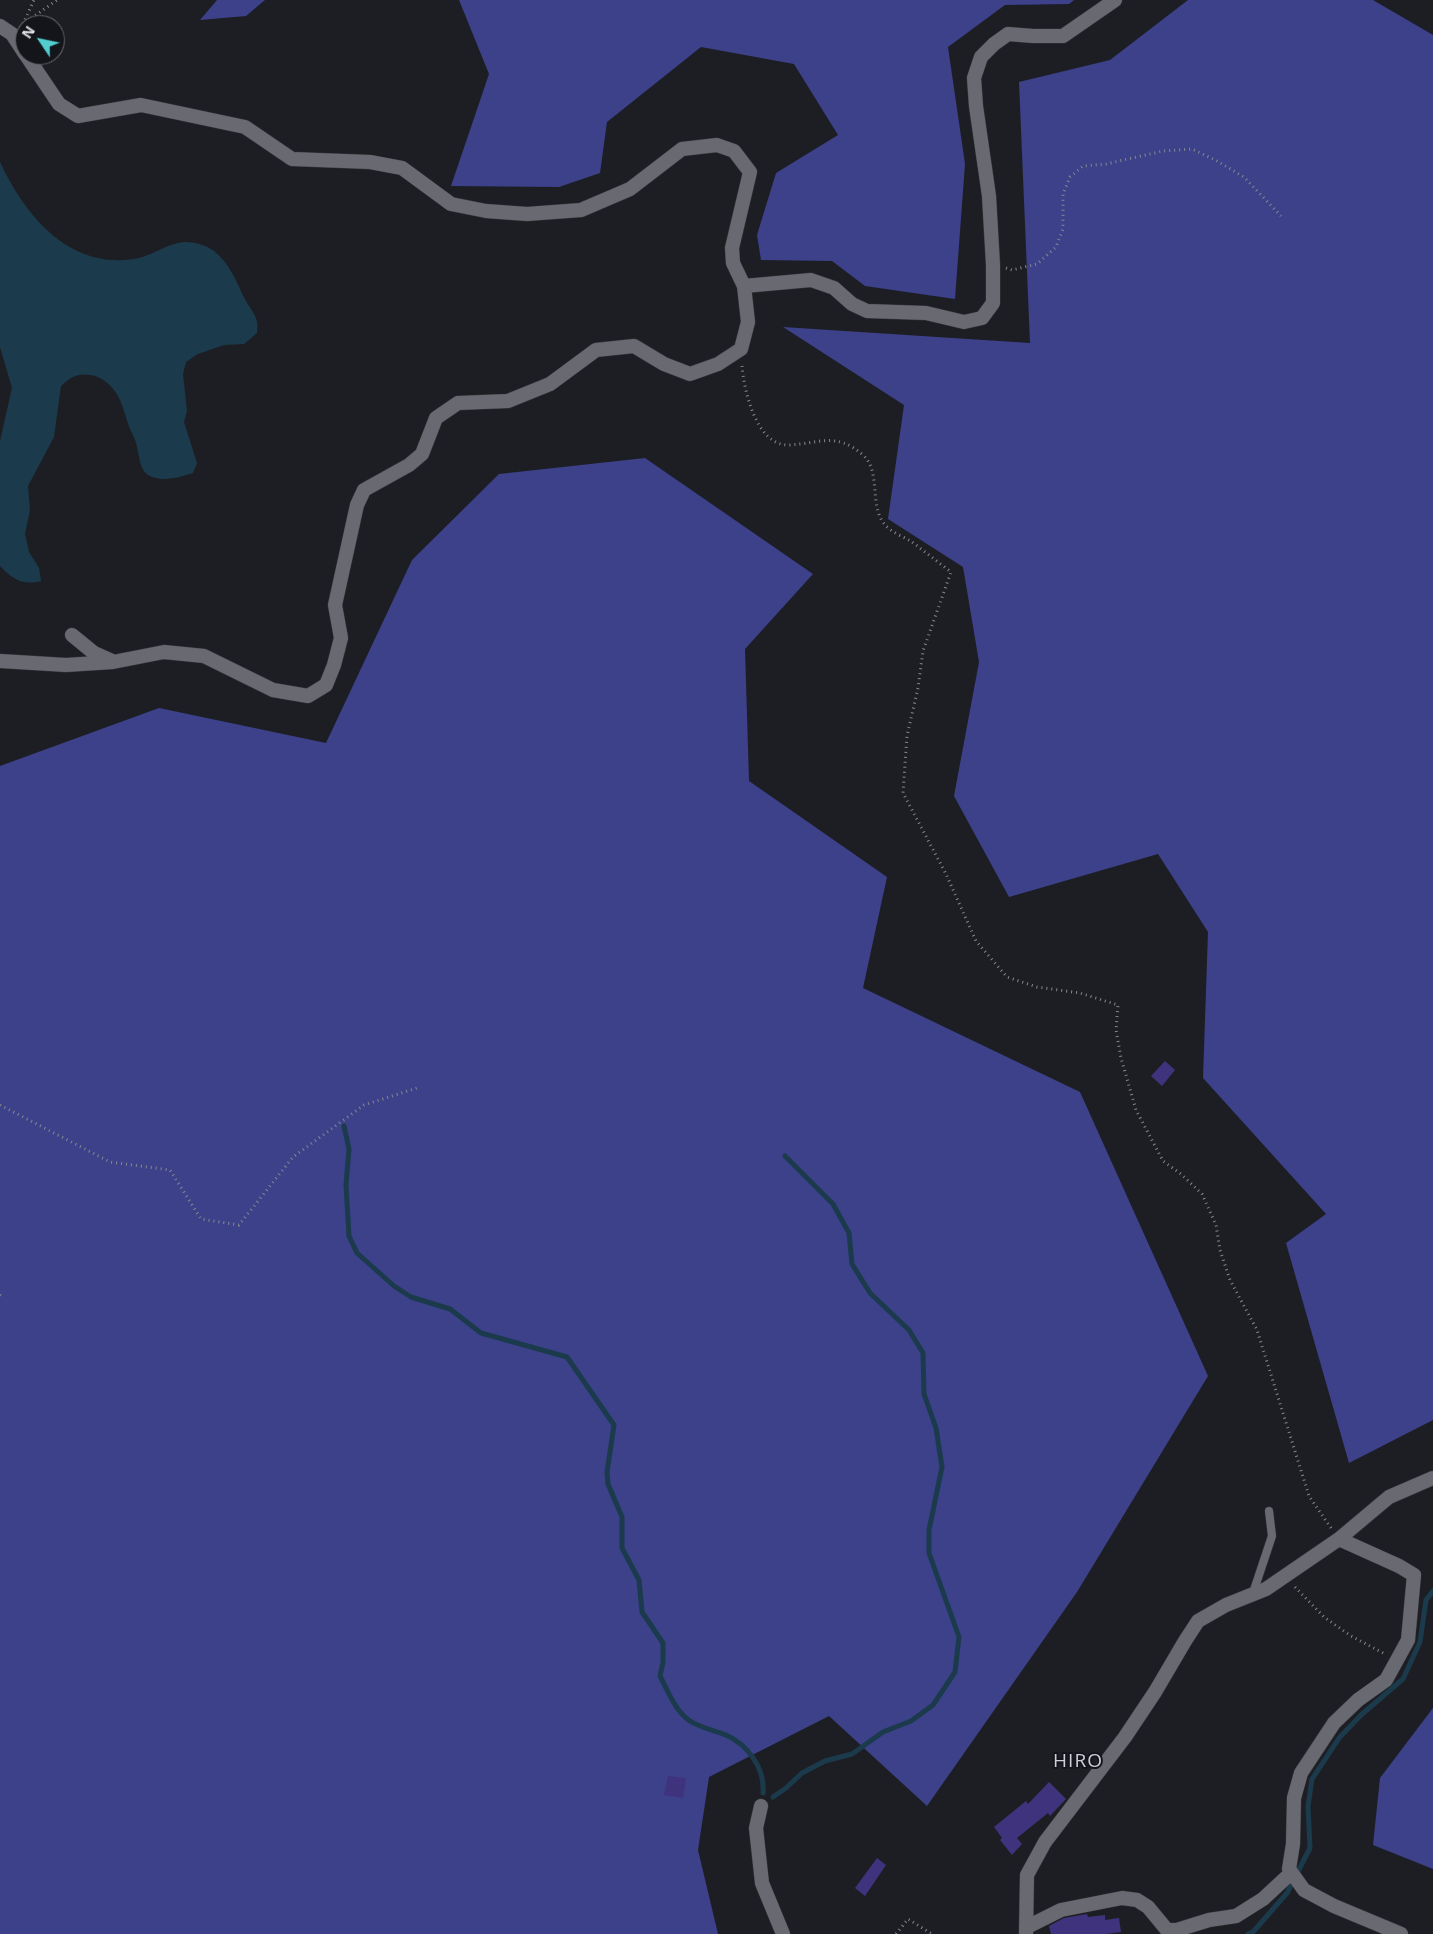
<!DOCTYPE html>
<html>
<head>
<meta charset="utf-8">
<style>
	body { margin:0 }
	#map { position:relative; width:1433px; height:1934px; overflow:hidden; background:#1d1e24; font-family:"Open Sans",sans-serif }
	canvas { display:block }
	.north { position:absolute; left:15px; top:15px; width:50px; height:50px; box-sizing:border-box; background:#14151a; border:1px solid #67686c; border-radius:50%; rotate:304deg; font-size:14px; font-weight:700; line-height:20px; text-align:center; color:#e4e4e8 }
	.north::after { content:''; display:block; margin:auto; width:18px; height:22px; background:#52cdd0; clip-path:polygon(50% 0,100% 100%,50% 72%,0 100%) }
</style>
</head>
<body>
<div id="map">
<canvas width="1433" height="1934"></canvas>
<div class="north">N</div>
</div>
<script>
const ctx = document.querySelector('canvas').getContext('2d');
ctx.lineJoin = 'round';
function paint(path, color) { ctx.fillStyle = color; ctx.fill(path, 'evenodd'); }
function trace(path, color, width, dash) { ctx.strokeStyle = color; ctx.lineWidth = width; ctx.lineCap = dash ? 'butt' : 'round'; ctx.setLineDash(dash || []); ctx.stroke(path); }
function write(font, color, halo, rows, align = 'center') {
  ctx.font = font + ' "Open Sans",sans-serif'; ctx.lineWidth = 4; ctx.setLineDash([]); ctx.textBaseline = 'middle'; ctx.strokeStyle = halo; ctx.fillStyle = color; for (const [text, x, y, turn = 0] of rows) {
    ctx.save(); ctx.translate(x, y); ctx.rotate((+turn || 0) * Math.PI / 180); ctx.textAlign = isNaN(turn) ? turn : align; if (halo) ctx.strokeText(text, 0, 0); ctx.fillText(text, 0, 0); ctx.restore();
  }
}
const forest = new Path2D(`
	M217 0H265L246 16 200 20Z
	M459 0H1074L1069 4 1005 5 948 47 965 164 955 299 865 286 832 261 761 260 757 235 776 173 838 135 794 64 701 47 607 122 600 173 559 187 451 186 489 74Z
	M1188 0H1373L1433 35V1420L1349 1463 1286 1243 1326 1214 1203 1078 1208 932 1158 854 1009 897 954 796 979 662 963 567 888 519 904 405 783 327 1030 343 1019 82 1110 60Z
	M645 458 813 574 745 649 749 781 887 877 863 988 1080 1092 1208 1376 1077 1592 927 1806 829 1716 709 1777 698 1850 718 1934H0V766L159 708 326 743 412 560 499 474Z
	M1433 1708V1869L1373 1845 1380 1778Z`);
const water = new Path2D(`
	M0 162C25 215 68 269 134 259 150 257 170 242 185 242 194 242 206 245 214 251 230 263 237 284 246 301 250 308 256 315 257 322 258 325 257 329 257 333L244 344 224 345 198 354 186 362 183 374 187 411 184 422 197 463 193 473C180 477 162 483 148 475 139 469 139 452 136 443 135 438 132 434 130 429 126 419 124 409 120 400 112 382 93 369 73 377 69 379 64 383 61 386L54 437 28 486 30 510 25 534 29 552 39 568 41 581C23 586 12 579 0 566V441L12 388 0 347Z`);
const stream = new Path2D(`
	M344 1126 349 1149 346 1185 349 1236 357 1253 394 1286 411 1297 450 1309 481 1333 567 1357 614 1425 607 1472 608 1484 622 1517V1548L639 1580 642 1612 663 1643V1662L660 1676C668 1691 675 1711 690 1721 701 1728 714 1730 726 1735 748 1745 765 1768 763 1793
	M773 1797 786 1788 802 1773 825 1761 852 1754 883 1732 911 1721 933 1705 955 1672 959 1637 929 1553V1530L942 1467 936 1428 924 1394 923 1353 909 1330 870 1293 852 1264 849 1233 833 1204 785 1156
	M1248 1934 1253 1932 1287 1893 1310 1848 1308 1806 1312 1779 1339 1738 1361 1715 1403 1679 1420 1642 1426 1600 1433 1591`);
const building = new Path2D(`
	M1165 1061 1175 1070 1162 1086 1151 1076Z
	M668 1776 686 1778 683 1798 664 1795Z
	M1049 1782 1066 1799 1050 1816 1048 1813 1017 1838 1022 1844 1012 1855 1000 1840 1002 1838 994 1827 1026 1801 1028 1804Z
	M877 1858 886 1865 865 1896 855 1888Z
	M1087 1914 1088 1917 1105 1915V1920L1119 1918 1121 1932 1106 1934H1051L1049 1926 1064 1918Z`);
const path = new Path2D(`
	M23 24 57 0
	M23 24 34 0
	M1006 268 1012 270 1037 264 1056 247 1063 229V194L1070 177 1083 166 1106 164 1163 151 1192 149 1217 161 1244 177 1281 216
	M742 366C744 390 756 445 788 445 818 444 836 431 863 455 882 472 868 507 886 526 893 533 904 537 912 542 925 552 938 562 951 572L923 651 918 688 907 736 903 793 946 874 976 941 1007 977 1037 987 1080 993 1118 1005 1116 1030 1121 1058 1136 1110 1163 1161 1181 1174 1202 1194 1216 1225 1220 1250 1230 1280 1257 1330 1309 1496 1331 1528
	M0 1105 110 1162 170 1170 201 1219 239 1225 293 1157 364 1105 420 1087
	M0 1295 3 1297
	M1295 1587 1324 1617 1351 1636 1385 1654
	M896 1934 908 1919 932 1934`);
const service = new Path2D(`
	M1253 1593 1272 1536 1269 1511`);
const minor = new Path2D(`
	M0 26 12 34 25 54
	M744 286 811 280 834 288 852 304 867 311 926 313 964 322 982 318 993 303V265L989 196 976 106 974 78 981 57 994 44 1008 34 1033 36H1063L1115 0
	M72 635 94 653 112 661
	M0 661 66 665 113 662 164 652 204 656 273 690 308 696 326 685 334 665 341 638 335 605 357 505 364 490 409 465 422 454 436 418 458 403 508 401 550 384 596 350 634 346 664 364 690 374 718 364 741 349 748 322 744 286 733 263 732 248 750 172 734 151 717 145 682 149 630 189 581 210 527 214 486 211 451 204 402 168 370 162 292 159 245 127 141 105 78 116 59 104 26 55
	M1339 1539 1399 1566 1414 1575 1408 1640 1386 1680 1358 1700 1334 1723 1301 1773 1294 1798 1293 1844 1289 1869 1304 1890 1334 1906 1401 1934
	M761 1806 756 1828 762 1883 783 1934
	M1027 1927 1061 1910 1122 1898 1137 1900 1148 1907 1167 1930H1177L1209 1920 1236 1916 1263 1899 1291 1873
	M1026 1934 1027 1875 1045 1842 1125 1737 1155 1692 1185 1641 1198 1621 1226 1605 1266 1589 1339 1539 1389 1497 1433 1478`);
const quarterNames = [
	["HIRO",1078,1762]
];
paint(forest, '#3c418a');
paint(water, '#1b3b4c');
trace(stream, '#1b3b4c', 5);
paint(building, '#40337d');
trace(service, '#38383d', 9);
trace(minor, '#38383d', 15);
trace(path, '#87888d', 3, [1, 4]);
trace(service, '#696a71', 8);
trace(minor, '#696a71', 14);
ctx.letterSpacing = '1px';
write('19px', '#cecfd7', '#14151a', quarterNames);
ctx.letterSpacing = '0px';
</script>
</body>
</html>
